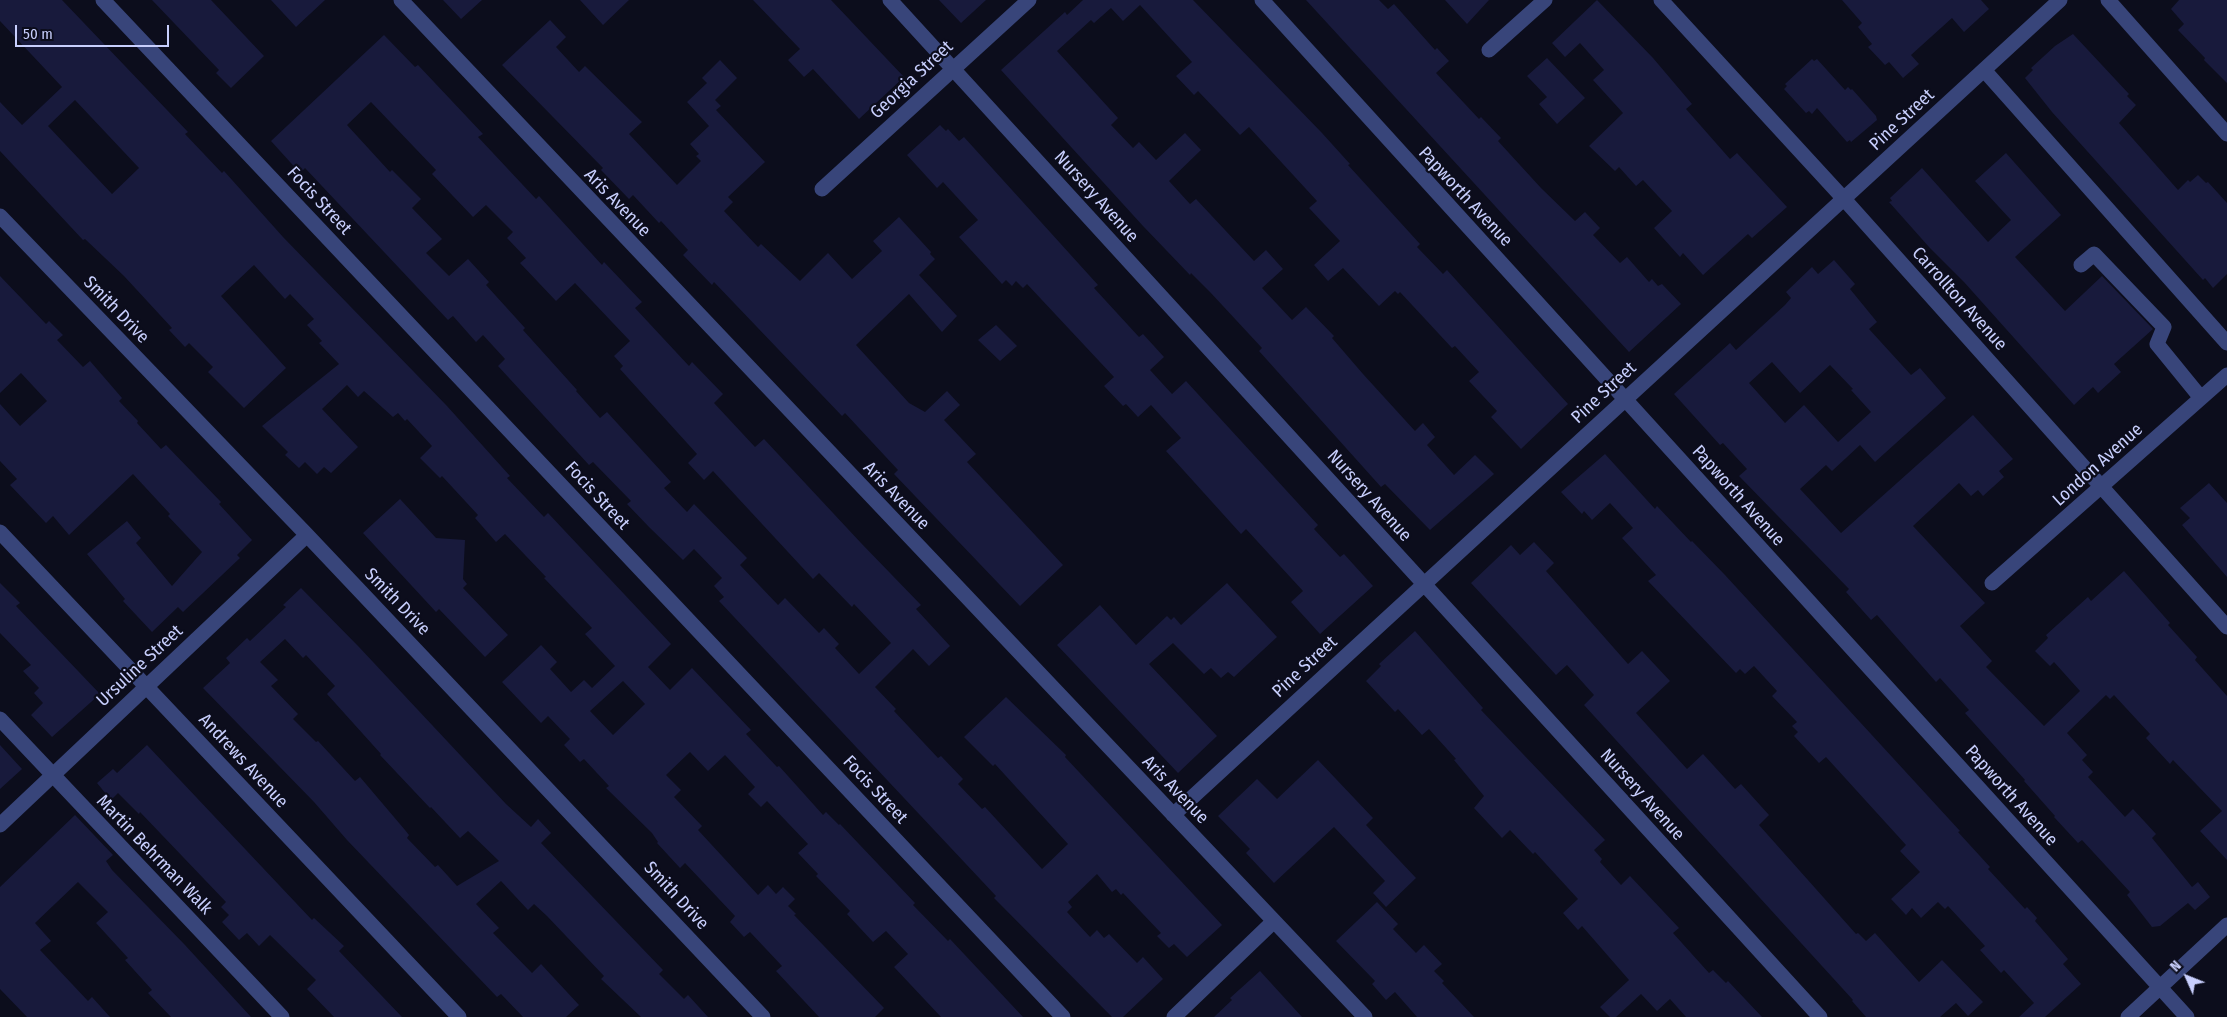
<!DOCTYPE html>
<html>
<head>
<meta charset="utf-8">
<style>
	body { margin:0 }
	#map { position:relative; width:2227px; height:1017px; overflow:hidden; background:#0c0d1c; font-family:"Fira Sans Condensed",sans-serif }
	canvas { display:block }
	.north { position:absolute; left:2162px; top:952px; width:50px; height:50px; -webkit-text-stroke:4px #0c0d1c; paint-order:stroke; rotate:314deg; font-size:14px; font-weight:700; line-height:20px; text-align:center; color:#c8cffd }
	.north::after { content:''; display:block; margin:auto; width:18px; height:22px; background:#c8cffd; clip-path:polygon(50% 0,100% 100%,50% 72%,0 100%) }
	.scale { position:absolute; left:15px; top:25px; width:154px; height:22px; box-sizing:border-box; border:2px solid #c8cffd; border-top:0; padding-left:6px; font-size:15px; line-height:18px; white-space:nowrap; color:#c8cffd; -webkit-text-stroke:4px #0c0d1c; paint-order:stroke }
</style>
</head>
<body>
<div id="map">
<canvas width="2227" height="1017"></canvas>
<div class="north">N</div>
<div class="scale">50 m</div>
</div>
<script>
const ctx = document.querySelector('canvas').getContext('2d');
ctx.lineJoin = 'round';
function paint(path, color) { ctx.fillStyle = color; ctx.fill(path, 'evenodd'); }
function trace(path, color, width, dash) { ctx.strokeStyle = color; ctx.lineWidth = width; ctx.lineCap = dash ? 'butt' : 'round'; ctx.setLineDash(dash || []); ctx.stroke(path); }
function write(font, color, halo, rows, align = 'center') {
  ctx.font = font + ' "Fira Sans Condensed",sans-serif'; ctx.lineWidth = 4.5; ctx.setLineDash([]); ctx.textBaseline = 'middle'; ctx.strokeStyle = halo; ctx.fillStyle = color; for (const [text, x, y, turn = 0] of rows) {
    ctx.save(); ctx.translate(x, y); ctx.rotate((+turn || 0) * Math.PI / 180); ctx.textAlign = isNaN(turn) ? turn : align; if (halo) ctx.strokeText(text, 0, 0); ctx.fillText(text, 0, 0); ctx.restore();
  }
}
const building = new Path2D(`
	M0 0H62L188 132 185 134 222 173 224 171 283 237 447 406 510 476 507 478 544 517 548 513 671 644 648 667 670 690 692 668 751 730 746 734 777 767 779 766 823 815 826 812 839 825 840 824 915 903 913 905 948 941 950 939 1023 1017H941L894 967 908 954 886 931 873 942 847 914 850 911 816 876 818 874 798 853 808 844 767 801 761 807 748 794 755 787 725 755 708 771 690 752 666 775 681 790 674 797 702 826 698 830 758 895 768 885 776 894 783 887 795 899 788 906 796 914 794 915 884 1008 875 1017H819L776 971 782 966 750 932 744 937 730 922 735 916 685 863 680 868 657 843 658 842 652 833 606 788 609 786 584 759 580 762 564 745 570 739 548 716 541 723 502 682 541 645 557 662 550 669 571 692 584 680 592 688 615 666 585 634 592 628 544 578 546 577 505 534 496 542 475 518 478 515 442 476 440 478 420 458 432 446 407 419 405 421 398 413 393 417 364 391 358 397 347 385 322 409 358 447 331 473 324 467 317 474 305 462 299 468 285 455 288 452 262 426 339 364 319 343 322 341 307 325 314 319 290 294 285 299 254 265 221 296 286 368 244 408 208 372 213 367 189 343 185 347 169 330 172 328 124 276 85 239 83 240 0 151V102L22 125 62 87 0 21ZM75 100 139 168 112 194 48 126ZM623 681 645 704 613 735 590 711Z
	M152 0H211L264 56 231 88 216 73 219 70Z
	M271 0H325L296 27Z
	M443 0H482L461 19Z
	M580 0H629L603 25Z
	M753 0H831L904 77 859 119 813 69 804 77 788 60 800 49Z
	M939 0H986L961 23Z
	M1083 0H1193L1322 133 1350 164 1348 165 1420 244 1417 247 1443 274 1447 270 1568 404 1521 449 1491 417 1497 411 1469 381 1479 372 1455 346 1452 348 1400 292 1398 294 1395 291 1379 306 1343 268 1328 281 1314 265 1340 241 1309 208 1317 201 1249 127 1240 135 1198 91 1194 95 1176 76 1192 62 1140 5 1123 21 1111 8 1094 23 1091 20 1057 51 1118 118 1111 125 1133 148 1139 142 1156 160 1185 133 1201 150 1169 181 1190 204 1196 199 1254 261 1266 250 1283 269 1262 288 1292 320 1306 307 1334 336 1332 338 1363 374 1415 431 1423 423 1435 437 1427 445 1454 475 1475 455 1494 474 1430 530 1385 484 1381 487 1259 351 1262 348 1210 292 1191 273 1190 275 1143 226 1001 70 1065 12 1067 15Z
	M1306 0H1379L1388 9 1394 4 1435 50 1437 48 1449 61 1436 73 1479 119 1481 117 1501 138 1498 141 1541 188 1575 221 1585 212 1600 228 1593 235 1620 263 1627 257 1649 282 1652 279 1658 286 1662 284 1681 304 1629 352Z
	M1445 0H1489L1467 24Z
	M1597 0 1653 58 1692 104 1686 109 1730 159 1737 153 1787 207 1752 238 1748 234 1703 275 1683 253 1680 257 1654 228 1672 211 1643 180 1636 186 1619 167 1615 171 1589 146 1623 113 1593 80 1604 70 1580 43 1565 57 1552 43Z
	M1842 0H1981L1989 9 1964 32 1952 18 1911 55 1919 64 1903 78 1889 62 1885 65 1868 47 1872 44 1858 27 1862 23Z
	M2179 0H2227V83L2204 60 2205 58 2178 30 2184 24 2171 9Z
	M550 20 566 37 556 47 579 72 585 66 642 122 629 134 677 185 701 161 696 156 699 154 690 144 709 126 687 102 707 83 702 78 720 60 737 78 715 100 721 106 716 110 765 162 728 197 733 202 724 211 758 247 761 244 800 281 828 253 852 279 882 251 873 241 899 217 931 252 930 254 935 259 919 275 957 316 942 332 909 294 856 345 909 403 925 412 947 391 960 405 944 420 976 454 967 462 1063 565 1020 606 894 474 898 470 845 413 842 416 714 282 712 285 683 255 688 250 661 221 659 223 633 195 629 199 601 170 603 168 502 65Z
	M2073 34 2129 94 2127 96 2136 105 2119 123 2178 190 2188 180 2190 182 2198 175 2206 183 2208 182 2227 203V274L2213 288 2205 278 2203 280 2052 112 2025 78 2033 70 2031 68 2055 46Z
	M384 35 415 67 418 65 483 134 478 137 536 199 539 196 602 265 604 262 642 302 635 308 689 366 692 362 723 394 714 403 755 447 764 439 861 543 921 605 916 609 950 646 929 666 913 649 875 687 896 709 894 711 938 758 941 756 963 779 958 784 982 809 985 807 1042 869 1068 844 995 764 993 766 964 737 1006 697 1066 755 1065 757 1222 925 1187 957 1174 944 1169 948 1157 936 1161 933 1123 893 1121 895 1116 889 1112 892 1097 874 1068 902 1072 907 1067 912 1090 937 1097 930 1104 938 1109 934 1137 963 1143 957 1163 979 1123 1017H1112L994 898 996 896 719 601 724 597 714 586 722 578 694 549 683 560 649 527 627 504 631 501 593 462 589 465 498 366 505 359 483 335 476 342 453 316 448 320 305 168 300 173 271 141ZM371 102 436 170 432 174 473 217 486 205 513 232 507 238 526 258 520 263 556 301 575 283 630 341 614 356 623 366 620 369 697 454 688 463 704 480 713 471 813 579 819 573 852 607 854 604 891 643 859 674 835 648 839 644 824 628 819 633 785 598 778 605 740 565 747 558 694 504 687 512 664 488 671 482 607 412 600 418 576 391 577 390 523 330 525 328 486 285 489 282 468 259 449 276 426 253 442 239 412 208 421 199 392 170 390 172 347 125Z
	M1547 58 1585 98 1557 124 1539 104 1547 97 1527 76Z
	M1812 59 1814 61 1817 59 1845 90 1848 87 1851 90 1852 89 1876 116 1877 120 1851 142 1850 140 1847 142 1817 108 1812 114 1809 111 1806 113 1784 89 1787 86 1785 84Z
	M940 125 946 131 948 129 959 141 964 137 1098 285 1094 288 1139 337 1143 334 1164 357 1150 370 1172 394 1186 381 1318 525 1314 529 1340 557 1344 554 1373 586 1320 634 1291 602 1303 591 1246 529 1241 534 1166 451 1181 438 1151 405 1138 417 1126 404 1123 406 1104 386 1114 377 1027 284 1023 288 1016 281 1012 286 1006 280 1002 284 959 237 978 220 943 182 937 188 907 155Z
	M2006 153 2061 215 2015 257 2065 311 2102 276 2153 329 2114 364 2121 372 2098 393 2093 387 2074 405 1964 282 1929 247 1889 202 1892 201 1890 198 1922 168 1988 242 2011 220 1975 181Z
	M1834 260 1855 284 1850 289 1877 322 1869 329 1911 375 1920 368 1946 398 1875 462 1860 445 1832 471 1826 465 1800 489 1841 533 1973 415 2013 459 1999 471 2004 477 1983 496 1978 490 1971 496 1959 483 1913 526 1985 603 1960 626 1992 661 1986 667 2044 726 2080 691 2054 662 2050 666 2035 651 2048 638 2046 635 2088 597 2091 601 2124 571 2170 623 2168 625 2197 657 2195 660 2227 696V860L2200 831 2222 811 2173 760 2170 764 2146 738 2150 734 2114 695 2110 699 2106 695 2067 733 2087 755 2082 760 2093 772 2088 777 2125 817 2133 809 2156 834 2152 838 2192 887 2198 882 2210 897 2195 910 2188 903 2160 926 2152 927 2127 895 2130 892 2082 840 2078 843 2054 817 2055 816 2024 781 2025 780 1965 713 1969 710 1940 678 1936 682 1877 615 1871 620 1846 592 1849 589 1739 476 1747 469 1723 443 1720 445 1674 394 1730 343 1736 350 1785 305 1791 298 1786 292 1812 267 1818 274ZM1772 362 1800 393 1830 365 1853 389 1851 390 1871 412 1838 442 1804 405 1785 423 1749 383Z
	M0 276 46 324 49 321 63 335 57 340 83 367 90 361 122 398 119 401 138 421 137 423 161 449 166 445 221 502 219 504 252 540 237 555 240 558 183 612 178 607 152 632 123 601 125 599 87 554 127 521 141 538 136 543 172 586 202 552 168 516 170 514 133 474 69 535 53 516 46 523 10 485 17 479 0 461V404L20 426 47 401 21 373 0 393Z
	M996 325 1017 346 1000 361 978 340Z
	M1605 454 1655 509 1657 506 1691 542 1692 541 1725 575 1960 831 1958 832 1990 867 1988 869 2025 909 2027 907 2037 918 2035 921 2068 959 2063 964 2081 984 2045 1017H2019L2034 1003 2004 970 2001 973 1980 950 1985 946 1948 906 1945 909 1938 902 1921 918 1912 908 1906 915 1891 899 1920 872 1900 851 1906 845 1826 757 1819 763 1794 736 1798 732 1792 726 1797 722 1772 696 1777 691 1754 666 1745 674 1740 669 1736 673 1648 581 1656 575 1622 538 1633 528 1610 503 1592 520 1584 511 1582 514 1561 492Z
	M2209 483 2227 503V577L2182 525 2190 518 2180 508Z
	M400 499 436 538 465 540 463 579 467 584 463 588 508 635 485 657 439 609 436 612 363 533Z
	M1534 542 1554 563 1546 571 1628 664 1642 651 1670 681 1636 713 1687 769 1703 754 1735 789 1741 784 1769 815 1759 825 1856 934 1858 933 1866 941 1875 933 1919 982 1942 960 1983 1002 1968 1016 1956 1003 1940 1017H1866L1852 1001 1853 1000 1584 705 1594 695 1567 665 1556 675 1471 583 1511 545 1520 555Z
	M0 583 20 603 16 606 100 694 52 737 31 715 43 703 34 693 39 688 23 671 31 665 0 633Z
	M1227 583 1277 637 1234 677 1228 672 1221 678 1211 668 1204 674 1173 643 1149 664 1217 736 1178 773 1057 645 1100 605 1136 645 1167 616 1171 620 1174 617 1181 625Z
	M301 588 359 647 506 804 531 827 538 819 551 833 541 843 663 970 659 974 684 999 688 995 708 1017H641L601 979 604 976 547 916 534 904 528 910 501 881 476 904 499 928 493 933 532 973 541 964 579 1005 566 1017H523L501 994 497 997 347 840 314 802 203 688 230 663 226 658 247 638 250 641 286 607 283 605ZM285 639 303 658 306 655 335 686 327 694 381 754 380 755 430 808 431 807 460 838 468 831 499 861 457 886 438 865 435 867 407 838 409 835 405 830 360 777 355 781 318 741 316 742 293 719 298 714 271 686 278 680 260 662Z
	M1415 631 1483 708 1481 710 1605 840 1594 850 1602 859 1600 862 1621 885 1630 876 1679 928 1673 933 1709 973 1713 970 1726 983 1728 981 1762 1017H1686L1670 999 1657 1011 1641 994 1616 1017H1610L1600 1007 1629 980 1582 926 1578 930 1563 913 1578 899 1535 852 1533 854 1510 830 1502 838 1474 808 1484 796 1454 760 1456 759 1429 729 1422 735 1398 709 1395 712 1366 681 1381 666 1379 664Z
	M0 745 22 769 0 789Z
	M147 745 312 920 314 918 344 946 339 951 402 1017H334L307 989 316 980 270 935 259 946 247 933 239 940 222 922 229 915 221 907 226 902 140 812 139 814 118 793 111 800 97 783 113 769 117 773Z
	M1318 760 1373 818 1366 825 1416 878 1386 907 1373 893 1385 881 1334 827 1274 883 1246 853 1250 849 1218 816 1257 779 1277 799Z
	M75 815 113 855 106 861 112 870 185 945 251 1017H171L148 993 152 990 125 960 128 958 96 923 108 912 78 882 35 923 51 941 40 950 88 1001 92 997 110 1017H27L0 989V887Z
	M1377 902 1398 924 1393 929 1416 953 1424 945 1442 964 1434 971 1444 981 1442 983 1474 1017H1417L1395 992 1386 1000 1372 984 1375 981 1336 941Z
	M1260 971 1302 1017H1214L1232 1000 1230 998Z`);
const minor = new Path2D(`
	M103 0 1063 1017
	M401 0 1365 1017
	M890 0 1820 1017
	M1262 0 2187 1017
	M1661 0 1844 199 2227 627
	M2108 0 2227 134
	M1489 50 1545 0
	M1984 70 2227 343
	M822 189 1029 0
	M0 216 307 535 763 1017
	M2081 265 2094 254 2164 327 2157 344 2201 398
	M0 532 459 1017
	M1992 583 2227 375
	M0 719 282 1017
	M1173 815 2060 0
	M0 825 307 535
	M1174 1017 1274 921
	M2128 1017 2227 925`);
const streetNames = [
	["Georgia Street",912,80,-43],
	["Pine Street",1902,120,-43],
	["Nursery Avenue",1096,197,48],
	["Papworth Avenue",1465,197,47],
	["Focis Street",319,201,47],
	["Aris Avenue",617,203,46],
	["Carrollton Avenue",1959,299,48],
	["Smith Drive",116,310,46],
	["Pine Street",1604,393,-43],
	["London Avenue",2098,465,-42],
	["Focis Street",597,496,47],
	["Aris Avenue",896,496,46],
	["Nursery Avenue",1369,496,48],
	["Papworth Avenue",1738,496,48],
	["Smith Drive",397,602,46],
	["Ursuline Street",140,666,-43],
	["Pine Street",1305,667,-43],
	["Andrews Avenue",243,761,47],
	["Focis Street",875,790,47],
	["Aris Avenue",1175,790,46],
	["Nursery Avenue",1642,795,48],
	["Papworth Avenue",2011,796,48],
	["Martin Behrman Walk",154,855,46],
	["Smith Drive",676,896,47]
];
paint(building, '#181a3c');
trace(minor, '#38457a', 15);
write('18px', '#c8cffd', '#0c0d1c', streetNames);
</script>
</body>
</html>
